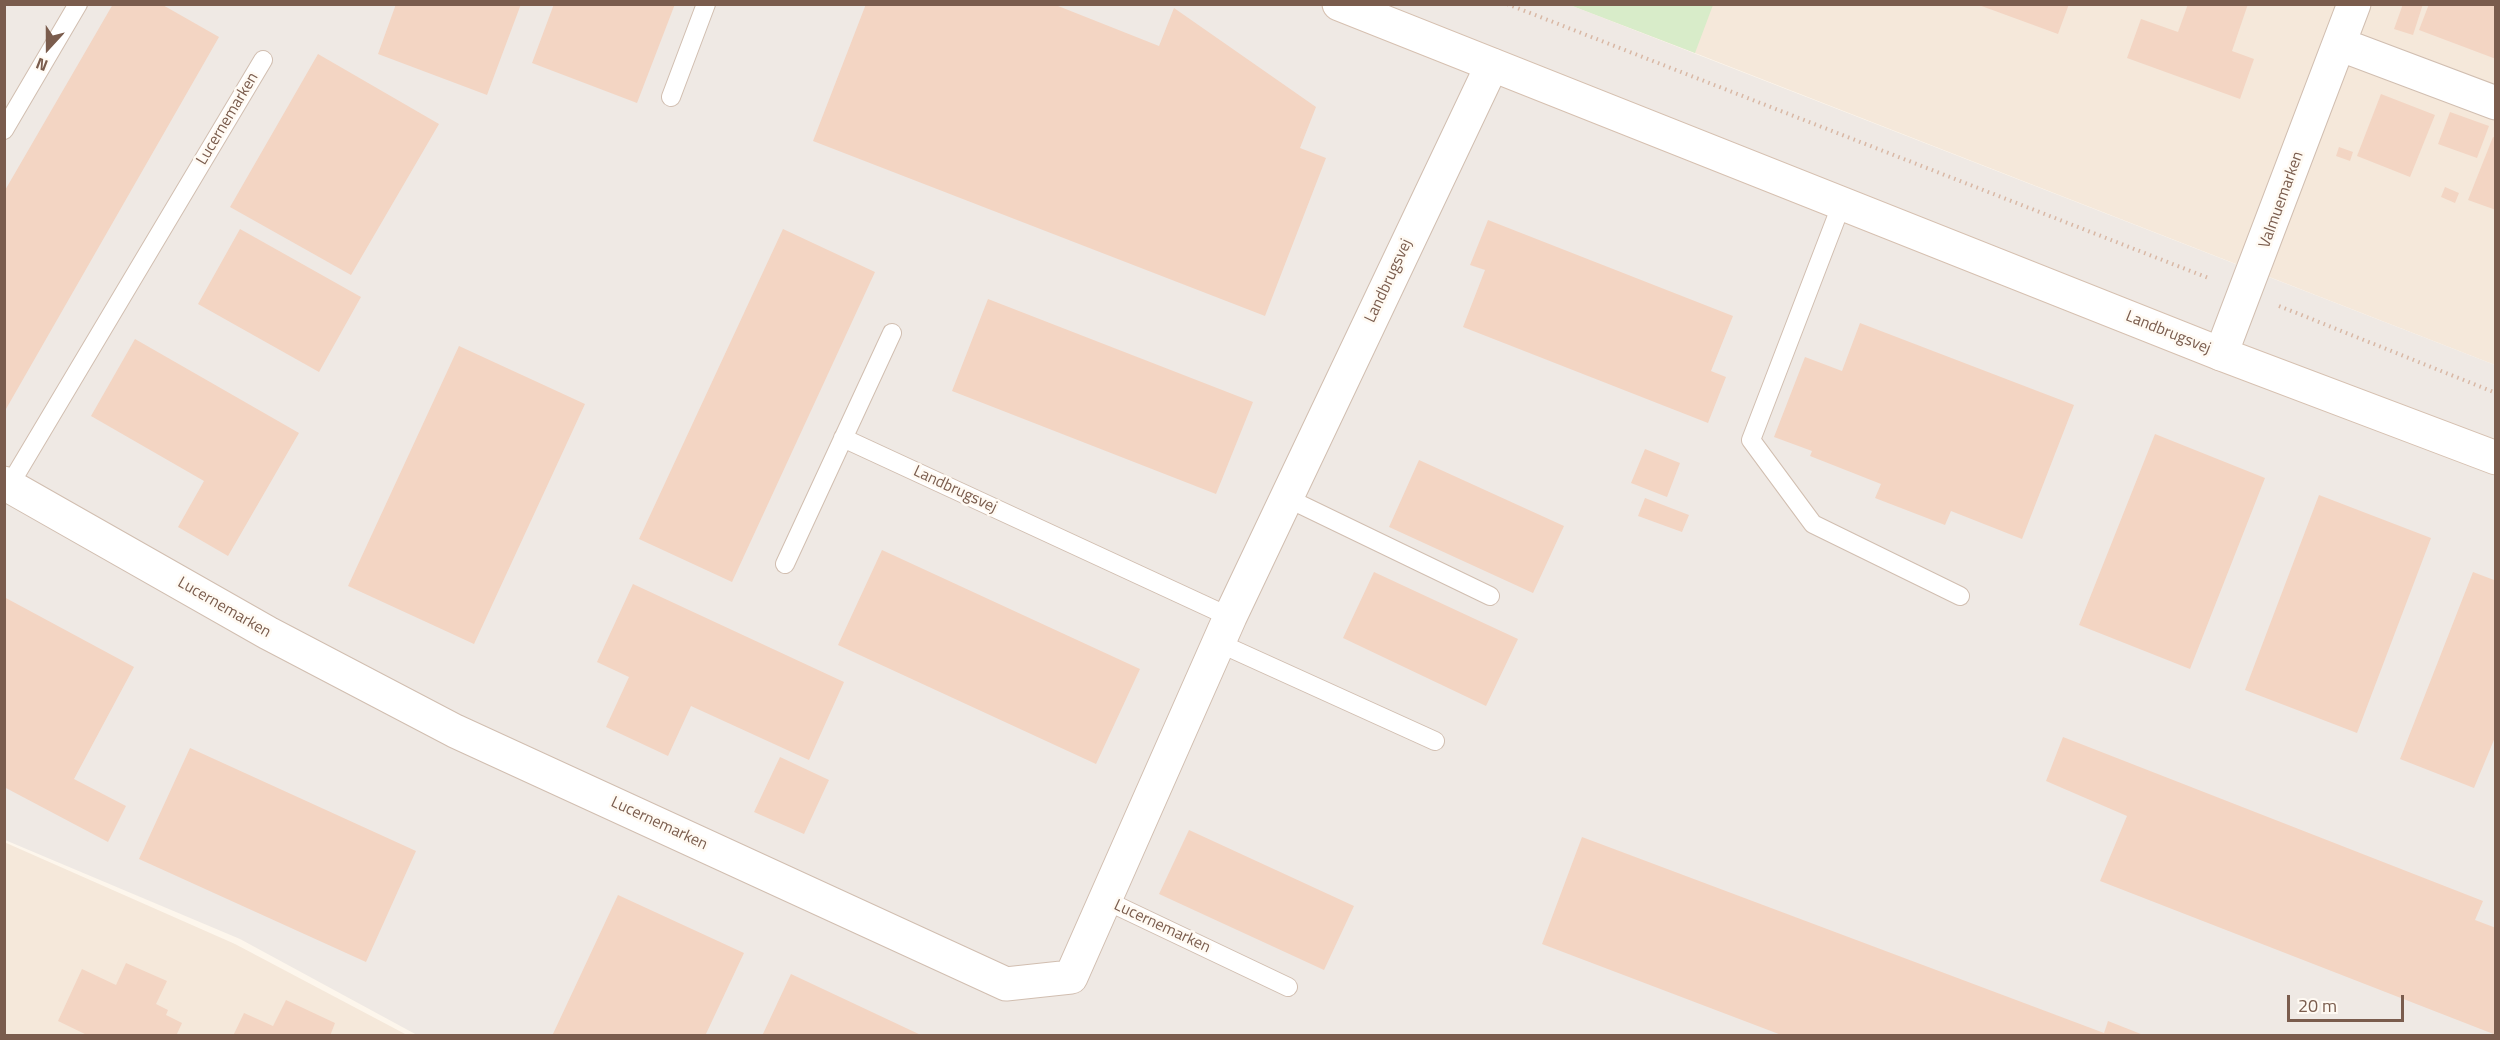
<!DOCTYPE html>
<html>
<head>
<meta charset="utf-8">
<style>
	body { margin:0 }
	#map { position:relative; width:2500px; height:1040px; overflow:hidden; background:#fdf6ec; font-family:"Titillium Web",sans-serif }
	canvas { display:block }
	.frame { position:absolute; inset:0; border:6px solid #7a5c4d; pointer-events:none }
	.north { position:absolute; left:18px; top:18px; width:60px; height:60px; -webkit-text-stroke:4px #fffaf3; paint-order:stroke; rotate:201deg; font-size:16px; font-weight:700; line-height:24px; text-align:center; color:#7a5c4d }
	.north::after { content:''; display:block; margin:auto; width:21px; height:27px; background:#7a5c4d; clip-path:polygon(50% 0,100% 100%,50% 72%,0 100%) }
	.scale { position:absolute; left:2287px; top:995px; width:117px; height:27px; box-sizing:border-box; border:3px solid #7a5c4d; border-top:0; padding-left:8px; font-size:18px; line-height:21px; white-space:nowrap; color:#7a5c4d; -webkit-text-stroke:4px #fffaf3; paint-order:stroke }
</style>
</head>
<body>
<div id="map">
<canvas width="2500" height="1040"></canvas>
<div class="frame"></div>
<div class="north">N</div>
<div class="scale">20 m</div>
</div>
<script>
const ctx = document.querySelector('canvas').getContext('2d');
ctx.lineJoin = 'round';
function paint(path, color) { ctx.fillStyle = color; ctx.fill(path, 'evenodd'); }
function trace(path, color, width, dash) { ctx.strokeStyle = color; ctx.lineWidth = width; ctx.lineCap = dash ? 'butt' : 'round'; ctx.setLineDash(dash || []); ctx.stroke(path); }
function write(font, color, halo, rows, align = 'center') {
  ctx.font = font + ' "Titillium Web",sans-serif'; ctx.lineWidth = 5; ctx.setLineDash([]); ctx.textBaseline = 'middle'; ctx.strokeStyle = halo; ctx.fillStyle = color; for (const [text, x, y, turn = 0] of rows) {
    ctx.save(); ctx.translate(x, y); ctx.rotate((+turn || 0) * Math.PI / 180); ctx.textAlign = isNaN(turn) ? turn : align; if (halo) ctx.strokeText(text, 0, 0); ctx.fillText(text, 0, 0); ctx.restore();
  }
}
const residential = new Path2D(`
	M1570 5H2495V365L1695 53Z
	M4 842 235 944 407 1035H5Z`);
const industrial = new Path2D(`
	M4 5H1570L2495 365V1035H417L240 939 5 840Z`);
const green = new Path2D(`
	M1570 5H1713L1695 53Z`);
const building = new Path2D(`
	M113 4H161L219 37 6 409 4 192Z
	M396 4H521L487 95 378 54Z
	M554 4H675L637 103 532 63Z
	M866 4H1053L1159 46 1174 8 1316 107 1300 148 1326 158 1265 316 813 141Z
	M1976 4H2069L2058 34Z
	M2188 4H2248L2232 51 2254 59 2240 99 2127 58 2141 19 2178 32Z
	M2403 4H2423L2413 35 2394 29Z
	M2429 4H2496V59L2419 30Z
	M318 54 439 124 351 275 230 207Z
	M2381 94 2435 115 2410 177 2357 156Z
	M2450 112 2489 126 2477 158 2438 144Z
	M2493 137 2496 138V210L2468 200Z
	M2339 147 2353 152 2350 161 2336 156Z
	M2445 187 2459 193 2455 203 2441 197Z
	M1488 220 1733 316 1711 371 1726 377 1708 423 1463 327 1485 270 1470 265Z
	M240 229 361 297 319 372 198 304Z
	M783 229 875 272 732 582 639 539Z
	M988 299 1253 402 1216 494 952 391Z
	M1860 323 2074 405 2022 539 1951 511 1945 525 1875 498 1881 484 1810 456 1812 451 1774 437 1805 357 1842 371Z
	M135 339 299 433 228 556 178 527 204 481 91 416Z
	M459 346 585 404 474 644 348 586Z
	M2155 434 2265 478 2190 669 2079 625Z
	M1645 449 1680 463 1667 497 1631 483Z
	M1419 460 1564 526 1533 593 1389 527Z
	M2319 495 2431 538 2357 733 2245 690Z
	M1645 498 1689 515 1682 532 1638 516Z
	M882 550 1140 669 1096 764 838 645Z
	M1374 572 1518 639 1486 706 1343 638Z
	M2473 572 2494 580 2496 576V735L2474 788 2400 759Z
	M633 584 844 682 809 760 691 706 668 756 606 727 629 677 597 662Z
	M4 597 134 667 74 779 126 806 108 842 4 787Z
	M2063 737 2483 901 2475 920 2496 928V1035L2100 881 2127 816 2046 781Z
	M190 748 416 851 366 962 139 859Z
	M780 757 829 780 804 834 754 812Z
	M1189 830 1354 906 1324 970 1159 894Z
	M1582 837 2104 1033 2108 1021 2146 1036H1784L1542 944Z
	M618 895 744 953 705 1036H552Z
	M126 963 167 981 156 1004 168 1010 166 1015 182 1023 176 1036H89L58 1021 82 969 116 985Z
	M791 974 923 1036H762Z
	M286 1000 335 1023 330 1036H233L244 1013 273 1026Z`);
const path = new Path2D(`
	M1507 4 2211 279
	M2279 306 2496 393`);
const lane = new Path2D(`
	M671 97 706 4
	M4 130 78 4
	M1842 203 1751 440 1813 524 1960 596
	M843 438 1230 617
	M9 486 263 60
	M1287 498 1490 596
	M785 564 892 333
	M1219 643 1435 741
	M1105 900 1288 987`);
const street = new Path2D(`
	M2339 44 2496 103
	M2221 354 2354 4
	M4 483 268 633 455 731 1006 984 1071 977 1230 617 1492 65`);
const secondary = new Path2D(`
	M1339 4 2221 354 2496 458`);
const streetNames = [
	["Lucernemarken",228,119,-59],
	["Valmuemarken",2282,200,-70],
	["Landbrugsvej",1389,281,-65],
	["Landbrugsvej",2168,333,22],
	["Landbrugsvej",955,490,25],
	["Lucernemarken",224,608,30],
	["Lucernemarken",659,824,25],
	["Lucernemarken",1162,927,25]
];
paint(residential, '#f5e8da');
paint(industrial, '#efe9e4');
paint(green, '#d8ecc9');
paint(building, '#f3d5c3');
trace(lane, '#d1beb0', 20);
trace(street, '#d1beb0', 35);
trace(secondary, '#d6c0b0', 35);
trace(path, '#d9b8a5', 4, [1.5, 4.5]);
trace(lane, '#fff', 18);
trace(street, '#fff', 33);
trace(secondary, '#fff', 33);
write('16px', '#7a5c4d', '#fffaf3', streetNames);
</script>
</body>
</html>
